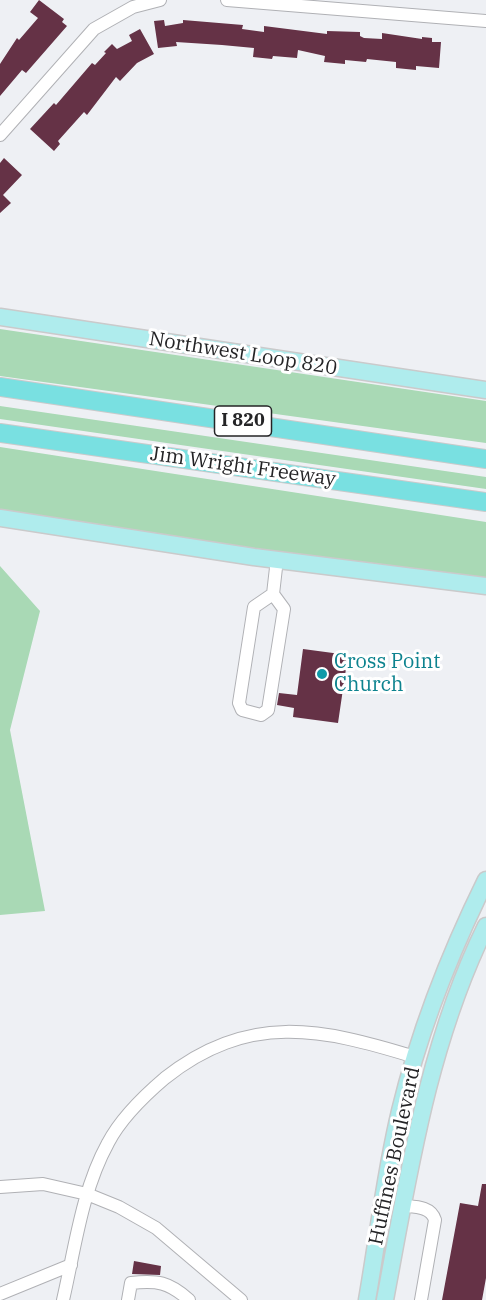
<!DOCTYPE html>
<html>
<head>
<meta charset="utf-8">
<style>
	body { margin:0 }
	canvas { display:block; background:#eef0f4 }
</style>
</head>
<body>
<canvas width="486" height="1300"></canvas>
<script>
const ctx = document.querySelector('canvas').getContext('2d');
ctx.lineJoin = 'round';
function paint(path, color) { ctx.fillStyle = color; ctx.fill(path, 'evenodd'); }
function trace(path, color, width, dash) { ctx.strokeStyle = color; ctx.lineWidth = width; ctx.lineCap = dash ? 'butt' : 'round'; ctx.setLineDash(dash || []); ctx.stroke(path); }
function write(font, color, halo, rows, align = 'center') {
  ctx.font = font + ' "IBM Plex Serif",serif'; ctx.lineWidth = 6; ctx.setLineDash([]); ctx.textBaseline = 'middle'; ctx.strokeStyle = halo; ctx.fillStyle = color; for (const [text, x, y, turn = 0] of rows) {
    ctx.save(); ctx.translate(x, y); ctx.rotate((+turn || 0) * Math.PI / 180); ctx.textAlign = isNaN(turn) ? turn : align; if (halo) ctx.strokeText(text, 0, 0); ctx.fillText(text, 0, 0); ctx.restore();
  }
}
const green = new Path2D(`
	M0 329 486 401V443L0 376Z
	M0 406 486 477V489L0 419Z
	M0 447 486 522V580L267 551 0 511Z
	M0 566 40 611 10 730 45 911 0 915Z`);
const building = new Path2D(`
	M39 0 64 19 62 22 67 26 26 73 22 70 0 96V64L17 38 19 40 38 18 30 12Z
	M164 20 165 26 183 23V20L243 25 242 29 264 32V26L327 34V31L360 32V36L364 38 382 39V33L422 39V37L432 38V42H441L439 68 416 66V70L396 68V62L367 59 366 62 345 60V64L324 62 325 56 298 50 297 58 273 56 272 59 253 57 254 48 222 45 176 42 177 46 158 48 154 21Z
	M140 29 154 54 137 63 120 81 116 77 87 115 84 112 58 141 60 144 54 151 30 129 54 103 56 105 92 63 95 65 106 53 104 52 112 44 117 49 132 41 129 35Z
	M4 158 22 175 3 195 11 203 0 213V163Z
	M303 649 348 655 338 723 293 717 294 708 277 705 279 693 297 695Z
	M482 1184H486V1278L482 1300H442L460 1203 478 1206Z
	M134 1261 161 1266 160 1275 132 1274Z`);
const minor = new Path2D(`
	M227 0 486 21
	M0 135 94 29 133 7 160 0
	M273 594 254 607 239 703 242 710 261 715 268 710 284 609 273 594 277 559
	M0 1187 43 1184 87 1194 119 1207 156 1228 241 1300
	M403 1206C415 1207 431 1206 435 1220L421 1300
	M0 1294 71 1265
	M63 1300C75 1248 82 1190 108 1143 121 1118 145 1095 165 1078 248 1012 321 1028 415 1057
	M128 1300 131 1283C157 1280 169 1282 189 1300`);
const major = new Path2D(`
	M0 317 486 390
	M0 518 254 557 486 586
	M367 1300C378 1237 385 1173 400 1111 419 1032 450 953 486 880
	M385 1300C409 1172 428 1044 486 926`);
const highway = new Path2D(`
	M0 387 486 459
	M0 433 486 502`);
const markers = [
	[322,674,6,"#0f9aa8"]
];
const shields = [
	[243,421,57]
];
const shieldNames = [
	["I 820",243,421]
];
const streetNames = [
	["Northwest Loop 820",243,354,9],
	["Jim Wright Freeway",243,467,8],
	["Huffines Boulevard",395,1156,-78]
];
const cultureNames = [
	["Cross Point",334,662],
	["Church",334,685]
];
paint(green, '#a9d9b5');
paint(building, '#653246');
trace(minor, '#b0b1b5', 14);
trace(major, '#cacacb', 19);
trace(highway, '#cacacb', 20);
trace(minor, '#fff', 12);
trace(major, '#afeced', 16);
trace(highway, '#79e0e1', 18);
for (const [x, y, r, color] of markers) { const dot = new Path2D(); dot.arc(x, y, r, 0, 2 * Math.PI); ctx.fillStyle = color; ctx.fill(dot); trace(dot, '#fff', 2); }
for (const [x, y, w] of shields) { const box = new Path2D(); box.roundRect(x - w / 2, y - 15, w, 30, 4.5); ctx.fillStyle = '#fff'; ctx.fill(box); trace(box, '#242426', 1.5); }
write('bold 18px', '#242426', null, shieldNames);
write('20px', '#242426', '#fff', streetNames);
write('20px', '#0d838f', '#fff', cultureNames, 'left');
</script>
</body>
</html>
